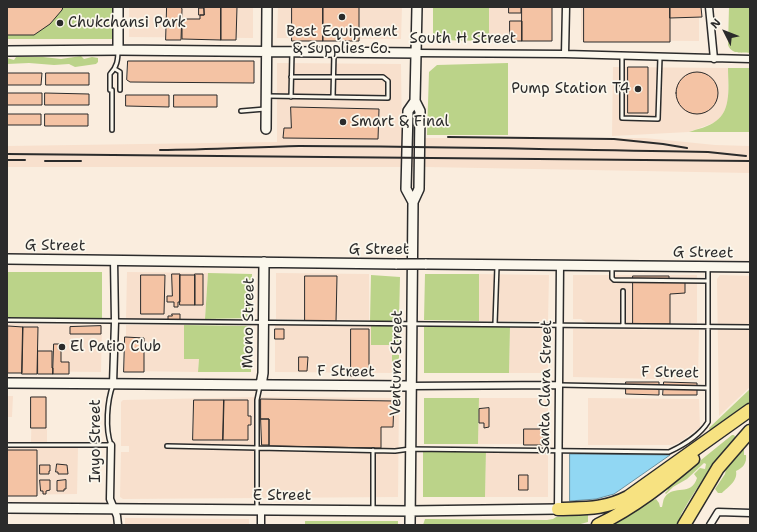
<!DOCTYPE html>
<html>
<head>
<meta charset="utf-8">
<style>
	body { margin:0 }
	#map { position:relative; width:757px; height:532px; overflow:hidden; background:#faedde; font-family:"Shantell Sans",sans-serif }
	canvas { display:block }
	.frame { position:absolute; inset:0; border:8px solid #2b2b2b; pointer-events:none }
	.north { position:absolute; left:705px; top:12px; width:40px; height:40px; -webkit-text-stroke:3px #fbf7ec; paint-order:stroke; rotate:312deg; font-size:11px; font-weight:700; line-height:16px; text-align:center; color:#2b2b2b }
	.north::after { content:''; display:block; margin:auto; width:14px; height:18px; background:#2b2b2b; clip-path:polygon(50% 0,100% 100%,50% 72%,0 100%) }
</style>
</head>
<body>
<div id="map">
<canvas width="757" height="532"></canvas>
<div class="frame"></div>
<div class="north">N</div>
</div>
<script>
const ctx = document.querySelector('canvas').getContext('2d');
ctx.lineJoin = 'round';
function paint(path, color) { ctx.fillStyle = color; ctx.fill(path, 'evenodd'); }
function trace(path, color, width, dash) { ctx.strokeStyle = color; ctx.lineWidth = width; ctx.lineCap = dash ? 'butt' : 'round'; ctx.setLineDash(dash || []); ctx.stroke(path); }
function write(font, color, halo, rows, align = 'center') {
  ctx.font = font + ' "Shantell Sans",sans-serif'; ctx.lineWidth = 3.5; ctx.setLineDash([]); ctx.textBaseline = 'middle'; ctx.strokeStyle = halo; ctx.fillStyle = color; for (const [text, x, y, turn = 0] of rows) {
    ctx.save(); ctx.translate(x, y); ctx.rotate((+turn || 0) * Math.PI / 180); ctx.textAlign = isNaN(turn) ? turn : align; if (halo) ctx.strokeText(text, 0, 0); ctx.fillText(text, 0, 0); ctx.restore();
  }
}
const built = new Path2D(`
	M129 7H253V38L129 37Z
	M278 7H402L401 39 277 38Z
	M489 7H550V40L489 41Z
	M581 7H699V41L581 40Z
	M277 63 401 64 402 141 424 138H645L715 145 750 146V173L427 167H7V146L277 142Z
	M613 67 728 68V103L723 114 716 122 689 132 612 136Z
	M127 272 208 273 205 319H126Z
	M276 273 369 274V320L276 319Z
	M479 274 549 275 548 321H479Z
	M573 275H697V323H587L581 319H573Z
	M720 275 750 276V387L719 416 717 279Z
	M7 324 102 325 101 372 7 371Z
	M126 325H184V359H199L198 372 126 371Z
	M275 325 371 326V345H400L399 355H392V373L275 372Z
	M510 327H548V373H509Z
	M573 329 699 330 698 380 573 377Z
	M7 396H13L12 417H7Z
	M32 396H47V442H31Z
	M259 397 399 398 398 497 123 499 120 497 121 452H129V446H121V402L123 400Z
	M479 398H548V444H478Z
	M588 398 699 399 700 427 680 442 673 445H588Z
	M8 448H78L77 494 7 495Z
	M486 450H548V497H485Z
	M125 518 249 519V525H125Z`);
const green = new Path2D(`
	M7 7H112L113 39H7Z
	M433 7H489V41L433 40Z
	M729 7H750V53C741 52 732 55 728 45Z
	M81 56 84 59 92 57 98 58V62L96 64 75 67 69 64 54 65 29 63 7 64V58L14 60 16 57H43L61 59Z
	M508 63V135H427L429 72 437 65Z
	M728 68H750V132H689C697 129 709 127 716 121 732 110 728 85 728 68Z
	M7 272H102V319H7Z
	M208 273 252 274 251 318 205 319Z
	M425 274H479V321L424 320Z
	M371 275 400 277 399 321H370Z
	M184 325 251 326V372H198L199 359H184Z
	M371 326H400V345H371Z
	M424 327H510L509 373H424Z
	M392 355H399V373H392Z
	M750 389V402L710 431 709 428Z
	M424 398H479L478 444H424Z
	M732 435H734L736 438C716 460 698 485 683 511 680 515 680 520 678 525H609L638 510 653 499 654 500 656 499 659 503 660 507H662C663 504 663 499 665 497 674 484 691 497 697 478L694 474 700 468 705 469 706 464 704 463 687 479 673 487 666 494 665 493 668 490 667 488 675 481Z
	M743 448 744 450V455H746C747 463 743 468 736 471 738 481 728 487 722 493H718L715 489 725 474 727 463Z
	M423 450H486L485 497H423Z
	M588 515V522L577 525H423L425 519 547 520 553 519 556 517Z
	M305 521H398V525H305Z`);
const water = new Path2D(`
	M570 454 670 455 614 494 596 499 570 501Z`);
const building = new Path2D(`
	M7 7H63L62 10 50 24 34 35H7Z
	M167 7H181L182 9 181 40H166Z
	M204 7H221V40L182 39V19H200V15H204Z
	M221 7H237L236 40H221Z
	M292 7H323V41H292Z
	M323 7H359V41H323Z
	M509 7H521V13H509Z
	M522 7H552V41H522Z
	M584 7H670V42H584Z
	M670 7H701L702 17 670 18Z
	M199 8H204V15H199Z
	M510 21H522V41H510Z
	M128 61H254V83L130 82 127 80Z
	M628 67H648V113H628Z
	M676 93a21 21 0 1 1 42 0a21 21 0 1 1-42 0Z
	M7 73H42L41 85H7Z
	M46 73H89V85H46Z
	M7 93H42V105H7Z
	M45 93 89 94V105H45Z
	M126 95H169V107L126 106Z
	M174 95H217V107H174Z
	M291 107 379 109 378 139 283 138 284 128H291Z
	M7 114H41V125H7Z
	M45 114H88V126H45Z
	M172 274H180V302H178V307H174V302H167V296H172Z
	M195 274H203V305H195Z
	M141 275H165L164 314H141Z
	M180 275H195V305H180Z
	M305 276H337L336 322H305Z
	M633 276H669V282H685V293L670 294V324H633Z
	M172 314H180V321L168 320V316H172Z
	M8 326 23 327 22 373H8Z
	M101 326V334H70V327Z
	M23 327H38L37 374H22Z
	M275 329H284V339H275Z
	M351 329H369V375L351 376Z
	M125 337 144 338V372H124Z
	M54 344H61V362H69V374H53Z
	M38 351H52V368H53V374H38Z
	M299 357H308L307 371H299Z
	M626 382H659V395L626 394Z
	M664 382 697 383V395H663Z
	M31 397H46V428H31Z
	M261 399 394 401 393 427H381V448L269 446V419H261Z
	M194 400H224L223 440H193Z
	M224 400H248V416H251V425H248V440H223Z
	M489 408V427L484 428V423H479V409Z
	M261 419H269V445H262Z
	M524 429H543V445H524Z
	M7 450H37V496H7Z
	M57 464 67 465 68 474H58V472H56Z
	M40 465H50V471H49V474H40Z
	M519 475H528V490H519Z
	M40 480H50V490L46 491V494H43V491H41Z
	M66 480V489H64V491H57V481Z`);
const lane = new Path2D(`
	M622 56V118L658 119 660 57
	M115 69 120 72V90
	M110 90V74C117 67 118 60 118 50
	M268 96 388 98V81L383 77H291
	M291 97 292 52
	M333 97 334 53
	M241 111 265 109
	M112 130V90
	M612 268V278L614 280 708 281
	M7 320 750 327
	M495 324 497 266
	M623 326V291
	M560 385 708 388
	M7 445H111C105 429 107 401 113 385
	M167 446 395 451 410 449 669 452C682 446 700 435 708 422V269
	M257 508V400L260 386
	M373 509V450`);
const street = new Path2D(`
	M709 7 714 59
	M416 53 565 54 750 59
	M565 54 566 7
	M113 384 115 322 114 260
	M410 386 559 385
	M111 445 110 499 117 516 118 525
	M558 509 560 265
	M261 510V525
	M710 525 718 512 750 513`);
const secondary = new Path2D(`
	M118 50V7
	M7 51 118 50 416 53
	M266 129 267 7
	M413 202 406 189 408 111 415 101
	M7 259 397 264
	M425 264 750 267
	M7 383 410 386
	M261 385 263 373 264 262
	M7 508 410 511 558 509
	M410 525 413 202 419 189 420 111 415 101 417 7`);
const highway = new Path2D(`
	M558 509C584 508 603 510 628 497L750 410
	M598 525C635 507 662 485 693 459
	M684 525 718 468 750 431`);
const rail = new Path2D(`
	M448 137 614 139 663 144 687 148
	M160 150C206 150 253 147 299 146 436 146 572 150 708 152L746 156
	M7 154 750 161
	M7 160H25
	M45 161H81`);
const secondaryBridge = new Path2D(`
	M397 264H425`);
const markers = [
	[342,17,4,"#2b2b2b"],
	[60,23,4,"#2b2b2b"],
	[638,89,4,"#2b2b2b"],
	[343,122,4,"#2b2b2b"],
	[62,347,4,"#2b2b2b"]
];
const poiNames = [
	["Chukchansi Park",68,23],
	["Best Equipment",342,32,"center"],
	["& Supplies Co.",342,49,"center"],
	["Pump Station T4",630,89,"right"],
	["Smart & Final",351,122],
	["El Patio Club",70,347]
];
const streetNames = [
	["South H Street",463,39],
	["G Street",55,246,1],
	["G Street",379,250],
	["G Street",703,253,1],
	["Mono Street",249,323,-89],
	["Ventura Street",397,363,-89],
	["F Street",346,372,1],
	["F Street",670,373,1],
	["Santa Clara Street",546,387,-89],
	["Inyo Street",96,441,-90],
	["E Street",282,496]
];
paint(built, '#f8e0cd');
paint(green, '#bbd389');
paint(water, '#91d7f3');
trace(water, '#6892a3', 1);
paint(building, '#f4c3a4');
trace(building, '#2b2b2b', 1);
trace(lane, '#2b2b2b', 6);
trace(street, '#2b2b2b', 9);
trace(secondary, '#2b2b2b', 12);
trace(highway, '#2b2b2b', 15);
trace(lane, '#fbf7ec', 3);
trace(street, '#fbf7ec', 6);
trace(secondary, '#fbf7ec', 9);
trace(highway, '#f7e281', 12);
trace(rail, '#2b2b2b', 2);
trace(secondaryBridge, '#2b2b2b', 12, []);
trace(secondaryBridge, '#fbf7ec', 9);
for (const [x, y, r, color] of markers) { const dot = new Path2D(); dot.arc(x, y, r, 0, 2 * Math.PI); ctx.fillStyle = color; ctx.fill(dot); trace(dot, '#fbf7ec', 1.5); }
write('15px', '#2b2b2b', '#fbf7ec', poiNames, 'left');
write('15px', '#2b2b2b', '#fbf7ec', streetNames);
</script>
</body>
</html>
